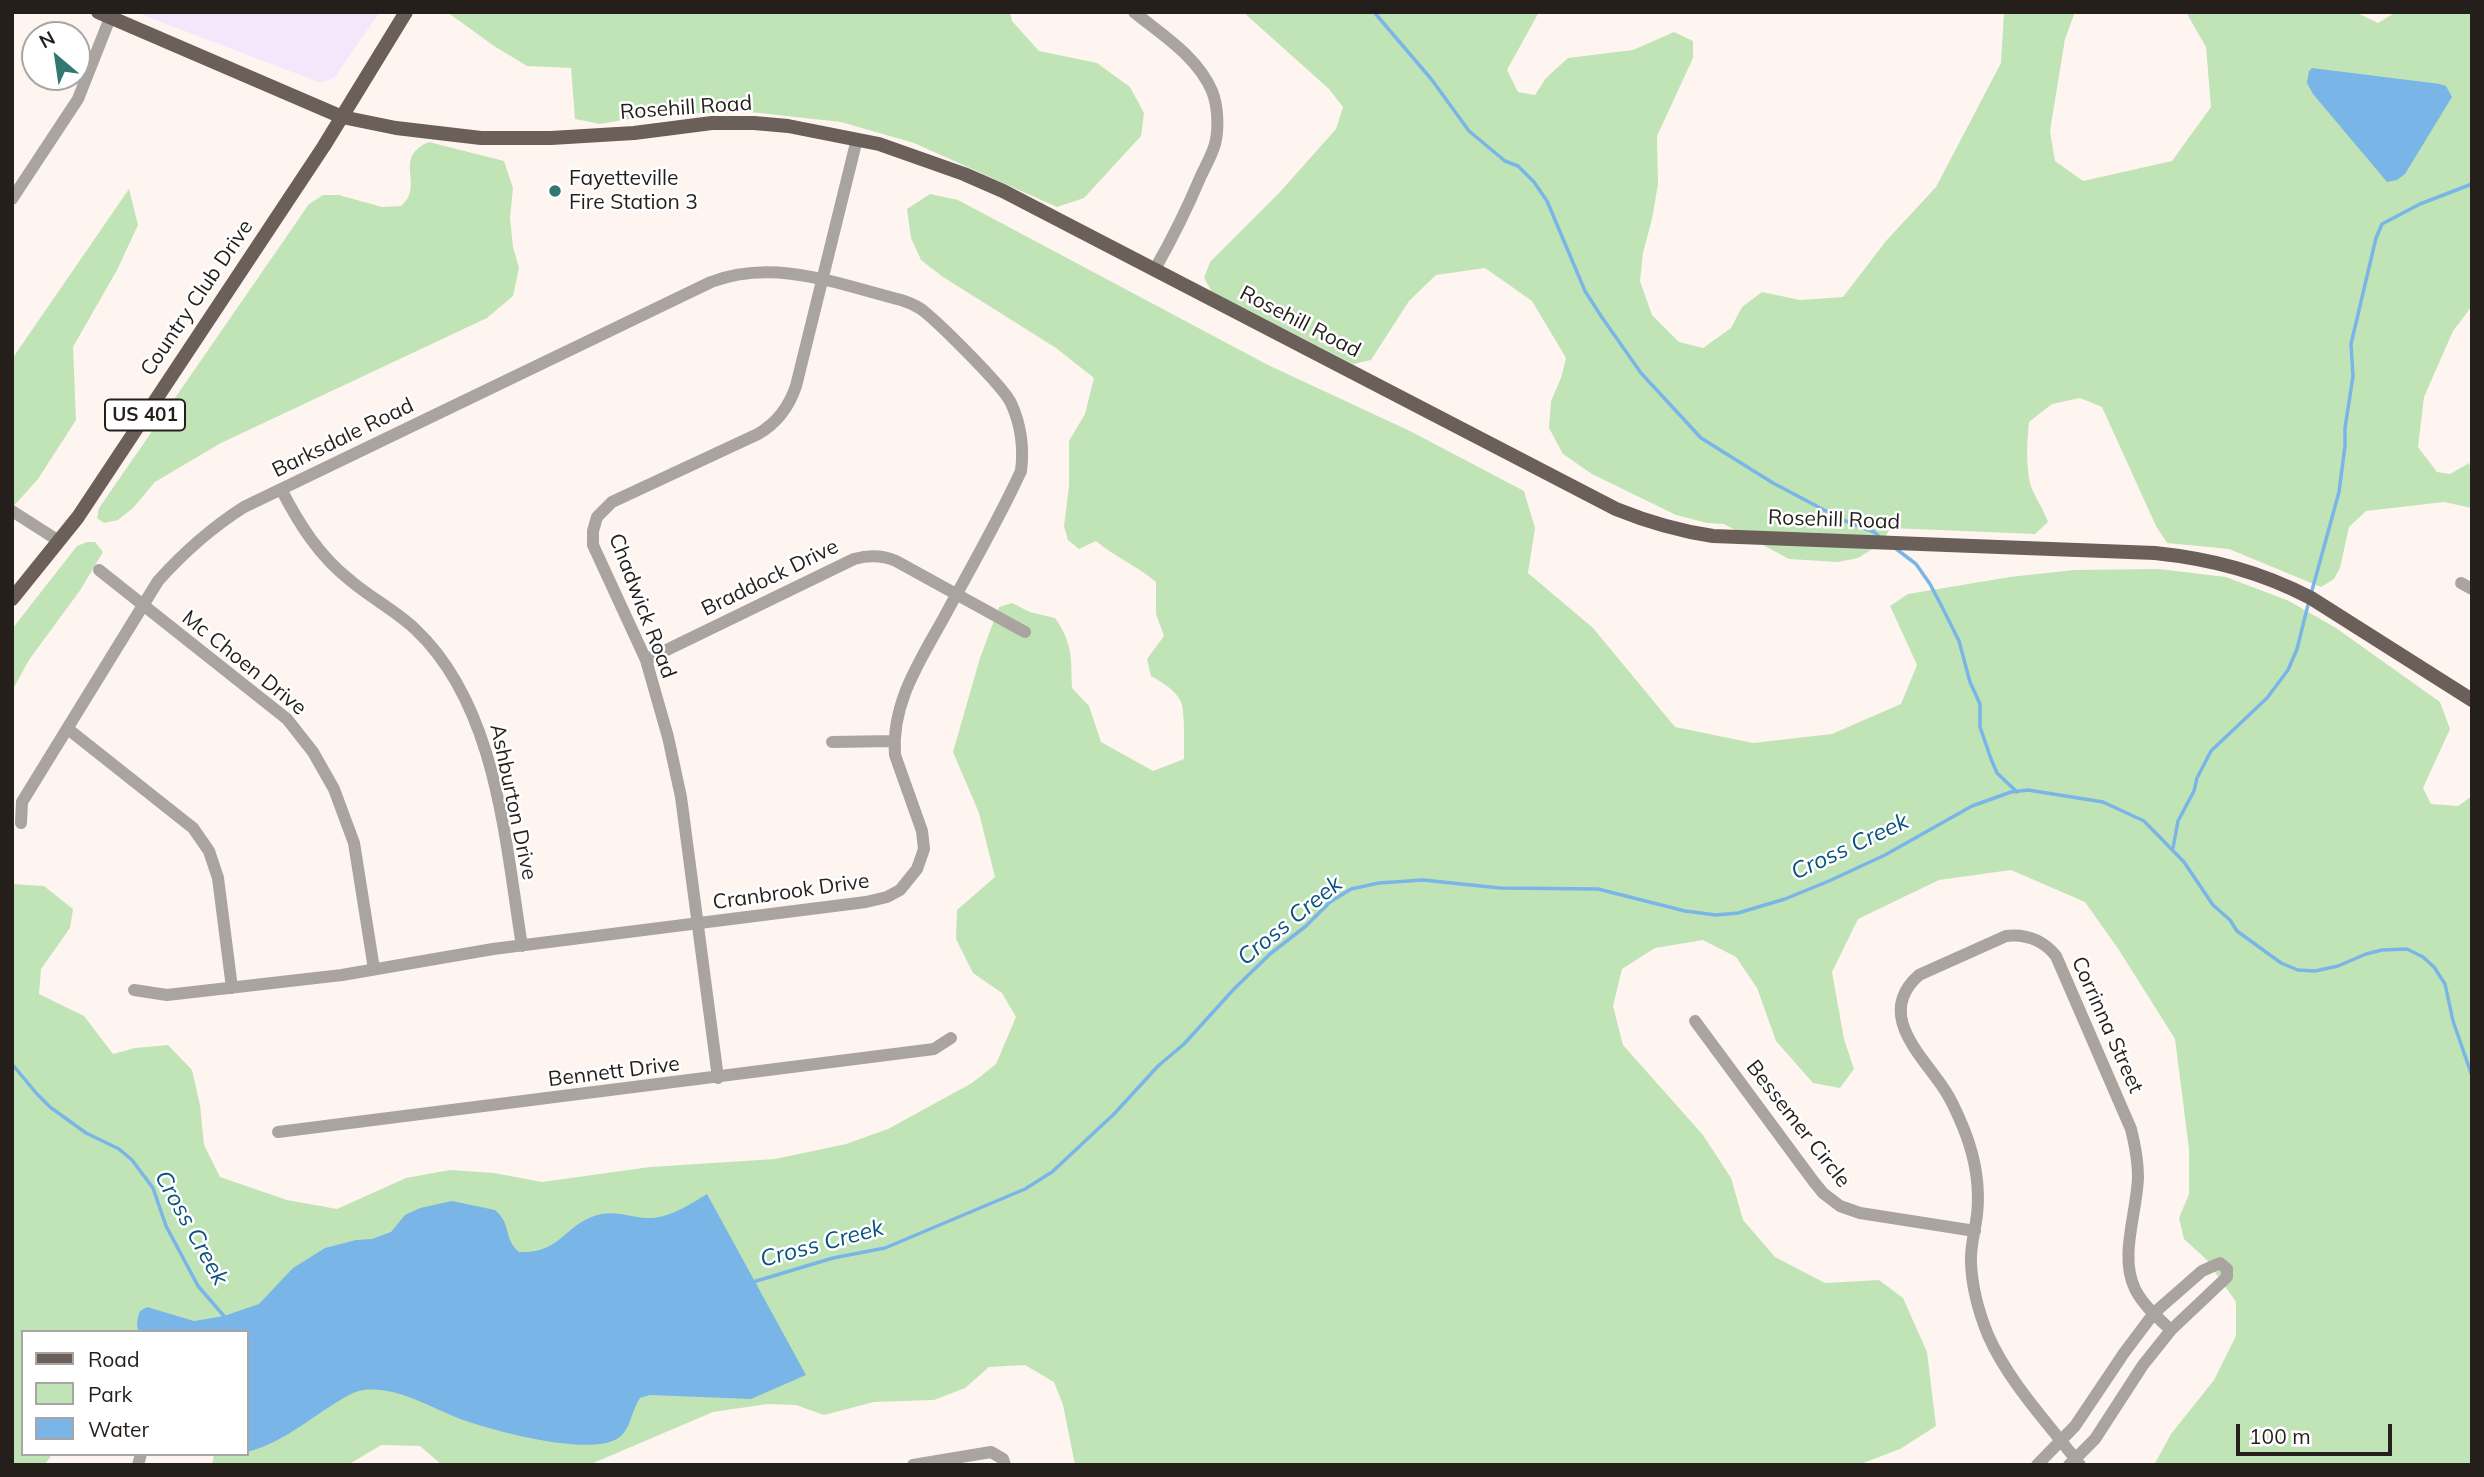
<!DOCTYPE html>
<html>
<head>
<meta charset="utf-8">
<style>
	body { margin:0 }
	#map { position:relative; width:2484px; height:1477px; overflow:hidden; background:#fff5f0; font-family:Mulish,sans-serif }
	canvas { display:block }
	.frame { position:absolute; inset:0; border:14px solid #251f1c; pointer-events:none }
	.legend { position:absolute; left:21px; top:1330px; width:228px; height:126px; box-sizing:border-box; background:#fff; border:2px solid #a8a5a4; margin:0; padding:9px 12px; list-style:none; font-size:21px; color:#251f1c }
	.legend li { display:flex; align-items:center; gap:14px; height:35px }
	.legend b { width:35px; border:2px solid #a8a5a4 }
	.north { position:absolute; left:21px; top:21px; width:70px; height:70px; box-sizing:border-box; background:#fff; border:2px solid #a8a5a4; border-radius:50%; rotate:331deg; font-size:19px; font-weight:700; line-height:28px; text-align:center; color:#251f1c }
	.north::after { content:''; display:block; margin:auto; width:24px; height:32px; background:#307870; clip-path:polygon(50% 0,100% 100%,50% 72%,0 100%) }
	.scale { position:absolute; left:2236px; top:1424px; width:156px; height:32px; box-sizing:border-box; border:4px solid #251f1c; border-top:0; padding-left:9px; font-size:21px; line-height:24px; white-space:nowrap; color:#251f1c; -webkit-text-stroke:5px #fff; paint-order:stroke }
</style>
</head>
<body>
<div id="map">
<canvas width="2484" height="1477"></canvas>
<div class="frame"></div>
<ul class="legend">
<li><b style="height:9px;background:#6b6059"></b>Road</li>
<li><b style="height:19px;background:#c1e4b7"></b>Park</li>
<li><b style="height:19px;background:#79b6e7"></b>Water</li>
</ul>
<div class="north">N</div>
<div class="scale">100 m</div>
</div>
<script>
const ctx = document.querySelector('canvas').getContext('2d');
ctx.lineJoin = 'round';
function paint(path, color) { ctx.fillStyle = color; ctx.fill(path, 'evenodd'); }
function trace(path, color, width, dash) { ctx.strokeStyle = color; ctx.lineWidth = width; ctx.lineCap = dash ? 'butt' : 'round'; ctx.setLineDash(dash || []); ctx.stroke(path); }
function write(font, color, halo, rows, align = 'center') {
  ctx.font = font + ' Mulish,sans-serif'; ctx.lineWidth = 5; ctx.setLineDash([]); ctx.textBaseline = 'middle'; ctx.strokeStyle = halo; ctx.fillStyle = color; for (const [text, x, y, turn = 0] of rows) {
    ctx.save(); ctx.translate(x, y); ctx.rotate((+turn || 0) * Math.PI / 180); ctx.textAlign = isNaN(turn) ? turn : align; if (halo) ctx.strokeText(text, 0, 0); ctx.fillText(text, 0, 0); ctx.restore();
  }
}
const commercial = new Path2D(`
	M140 12H380L334 78 321 83 140 14Z`);
const green = new Path2D(`
	M447 12H1010L1012 21 1039 51 1097 63 1130 87 1144 113 1141 136 1118 161 1084 198 1057 207 914 143 841 122 750 112 658 114 600 124 575 119 571 68 527 66 494 46Z
	M1243 12H1539L1507 70 1518 92 1535 95 1546 78 1568 58 1633 50 1674 32 1693 41V58L1657 136 1658 184 1652 219 1643 253 1640 281 1652 315 1679 342 1703 348 1731 328 1742 307 1762 292 1800 300 1843 297 1886 241 1936 187 2001 63 2004 12H2075L2065 39 2050 131 2055 161 2083 181 2172 161 2211 107 2206 47 2186 12H2355L2378 23 2396 12H2472V306L2453 331 2424 397 2418 447 2437 472 2450 474 2469 463 2472 476V508L2444 502 2366 511 2349 527 2340 568 2334 579 2321 587 2229 549 2167 543 2156 526 2102 407 2080 398 2052 404 2029 422C2027 441 2025 474 2033 491 2038 502 2044 511 2048 522L2035 534 1890 528 1882 543 1858 558 1838 562 1789 559 1724 524 1707 523 1676 515 1592 474 1563 454 1549 428 1551 401 1561 378 1566 358 1532 301 1485 268 1436 275 1409 301 1371 360 1353 364 1212 292 1204 278 1210 262 1280 192 1336 129 1343 107 1329 89Z
	M429 142 504 161 513 188 510 218 513 247 519 268 513 296 487 318 221 443 155 482 133 508 118 520 104 523 97 518 99 508 309 204 323 195H339L382 207 401 206C426 185 391 158 429 142Z
	M129 189 138 225 117 270 73 347 76 420 38 479 12 508V359Z
	M930 194 958 200 1268 365 1410 431 1524 491 1535 528 1528 573 1593 628 1675 727 1753 743 1832 734 1901 704 1917 665 1890 606 1908 594 2010 577 2074 570 2159 569 2226 577 2289 601 2336 628 2440 702 2450 729 2423 788 2431 804 2458 806 2472 796V1465H2154L2171 1434 2214 1380 2236 1336V1302L2206 1259 2184 1239 2179 1218 2189 1194V1149L2175 1039 2119 950 2085 902 2011 870 1939 880 1858 919 1832 972 1844 1039 1854 1069 1840 1088 1813 1083 1776 1041 1757 988 1736 957 1703 940 1655 948 1622 969 1613 1006 1623 1045 1703 1135 1731 1178 1743 1220 1775 1257 1825 1283 1879 1280 1903 1298 1927 1352 1936 1426 1900 1449 1858 1465H1075L1063 1405 1054 1382 1025 1365 989 1367 965 1388 934 1400 874 1402 824 1415 796 1405 768 1404 713 1412 591 1464 442 1465 420 1446 381 1445 348 1465H212L214 1454H247V1332H23V1454H52L45 1465H12V884L44 886 73 909 70 928 41 969 39 994 84 1016 113 1054 135 1048 168 1045 192 1070 200 1105 204 1145 220 1177 287 1200 337 1209 406 1178 450 1170 494 1173 542 1182 650 1167 775 1159 846 1144 888 1129 972 1083 996 1064 1016 1017 1002 993 973 973 956 939 957 910 995 877 979 813 953 752 980 658 999 607 1012 603 1030 612 1055 618C1073 643 1071 659 1072 688L1089 706 1101 742 1153 771 1184 759C1184 747 1185 712 1181 702 1176 690 1161 682 1151 676L1147 659 1164 636 1156 614V582C1137 566 1115 557 1096 541L1079 549 1068 540 1064 526 1069 486V441L1085 414 1094 378 1056 348 943 277 921 260 911 238 907 209Z
	M87 542H95L103 552 81 589 29 660 12 691V629L77 546Z`);
const water = new Path2D(`
	M2312 68 2440 84 2446 86 2452 97 2405 174 2397 180 2387 182 2313 94 2307 83 2309 71Z
	M707 1194 806 1375 751 1399 650 1395 640 1398C632 1409 631 1427 621 1436 596 1459 496 1431 466 1421 434 1410 399 1386 364 1390 350 1392 338 1402 326 1409 302 1425 276 1445 247 1452V1332H139C136 1324 137 1319 140 1311L147 1307 194 1321 224 1316 259 1304 293 1268 325 1248 356 1240 372 1239 391 1232 405 1215 420 1208 452 1201 495 1210C512 1224 503 1238 519 1252 559 1254 562 1228 594 1216 613 1209 629 1217 647 1218 668 1219 689 1205 707 1194Z`);
const stream = new Path2D(`
	M1374 12 1432 80 1469 131 1505 161 1518 166 1534 182 1547 201 1585 291 1601 316 1641 373 1701 438 1773 483 1843 520 1874 532 1880 537
	M1895 548 1916 564 1930 584 1941 605 1959 641 1970 682 1980 704V727L1991 759 1997 773 2017 792
	M2311 594 2339 492 2345 446V428L2353 376 2351 344 2376 238 2382 224 2420 204 2472 184
	M2173 848 2178 821 2194 791 2197 778 2211 751 2267 698 2288 670 2297 649 2309 601
	M12 1064 37 1094 50 1107 86 1133 119 1149 132 1160 153 1188 166 1226 198 1286 224 1316 223 1317
	M753 1282 833 1258 885 1248 1025 1189 1052 1172 1114 1114 1158 1066 1184 1044 1234 989 1270 954 1306 926 1330 902 1351 889 1379 883 1423 880 1500 888 1598 889 1685 911 1716 915 1738 913 1785 899 1829 881 1885 855 1972 806 2011 792 2028 790 2103 802 2144 821 2184 862 2213 905 2230 920 2237 931 2281 963 2298 970 2315 971 2338 966 2366 954 2382 950 2407 949 2423 957 2434 967 2445 984 2453 1021 2472 1076`);
const minor = new Path2D(`
	M1134 12C1162 35 1197 56 1212 91 1218 106 1219 128 1215 144 1212 155 1205 167 1200 178 1187 209 1172 239 1155 269
	M12 199 78 99 110 18
	M281 489C299 524 319 556 351 581 371 598 396 611 415 629 497 706 505 841 522 946
	M12 511 59 541
	M99 570 287 719 313 752 334 789 354 843 374 969
	M2461 583 2472 589
	M646 660 854 559C869 555 882 555 896 561L1025 632
	M68 729 193 828 209 851 218 878 232 988
	M832 742 894 741
	M21 823 22 802 158 581C184 552 211 528 244 507L711 282C775 258 838 284 901 300 908 302 915 305 921 309 937 321 1003 386 1011 403 1021 425 1024 448 1021 471 999 519 973 564 948 610 923 657 891 700 895 755L922 831 924 849 917 869 900 890 887 897 866 902 493 949 342 975 167 995 134 990
	M1695 1021 1814 1182 1823 1193 1840 1206 1860 1213 1975 1231
	M718 1078 681 797 668 737 646 660 593 545V531L597 517 612 502 758 434C777 423 789 407 796 386L857 139
	M278 1132 934 1049 951 1038
	M138 1465 141 1454
	M913 1465 991 1452 1003 1459 1005 1465
	M2037 1465 2075 1426 2124 1353 2154 1313 2202 1271 2220 1263 2227 1269V1277L2171 1330 2143 1365 2095 1439 2069 1465
	M2080 1465C2049 1424 2009 1383 1988 1335 1979 1313 1972 1287 1971 1263 1970 1247 1975 1231 1977 1215 1980 1188 1975 1158 1965 1132 1959 1117 1953 1102 1944 1089 1921 1054 1875 1014 1919 975L2006 936C2025 934 2043 940 2056 956L2131 1129C2135 1145 2138 1161 2138 1177 2137 1213 2119 1256 2135 1289 2143 1305 2158 1318 2171 1330`);
const major = new Path2D(`
	M98 12 342 117 396 128 481 138H551L634 133 712 123H754L788 126 879 144 964 174 1003 191 1616 509C1648 522 1679 531 1713 536L2155 553C2212 559 2261 572 2311 598L2472 700
	M12 599 78 517 324 146 406 12`);
const markers = [
	[555,191,7,"#307870"]
];
const shields = [
	[145,415,80]
];
const shieldNames = [
	["US 401",145,415]
];
const streetNames = [
	["Rosehill Road",686,108,-4],
	["Country Club Drive",197,298,-56],
	["Rosehill Road",1300,322,27],
	["Barksdale Road",343,438,-26],
	["Rosehill Road",1834,520,2],
	["Braddock Drive",770,578,-26],
	["Chadwick Road",642,606,69],
	["Mc Choen Drive",244,663,39],
	["Ashburton Drive",513,802,78],
	["Cranbrook Drive",791,892,-8],
	["Corrinna Street",2107,1025,66],
	["Bennett Drive",614,1072,-7],
	["Bessemer Circle",1798,1124,52]
];
const poiNames = [
	["Fayetteville",569,179],
	["Fire Station 3",569,203]
];
const waterNames = [
	["Cross Creek",1850,847,-25],
	["Cross Creek",1290,921,-39],
	["Cross Creek",191,1228,61],
	["Cross Creek",822,1244,-15]
];
paint(commercial, '#f5e7fb');
paint(green, '#c1e4b7');
paint(water, '#79b6e7');
trace(stream, '#79b6e7', 3.5);
trace(minor, '#aaa4a0', 12);
trace(major, '#6b6059', 14);
for (const [x, y, r, color] of markers) { const dot = new Path2D(); dot.arc(x, y, r, 0, 2 * Math.PI); ctx.fillStyle = color; ctx.fill(dot); trace(dot, '#fff', 2.5); }
for (const [x, y, w] of shields) { const box = new Path2D(); box.roundRect(x - w / 2, y - 15.5, w, 31, 5); ctx.fillStyle = '#fff'; ctx.fill(box); trace(box, '#251f1c', 2); }
write('bold 19px', '#251f1c', null, shieldNames);
write('21px', '#251f1c', '#fff', streetNames);
write('21px', '#251f1c', '#fff', poiNames, 'left');
write('italic 23px', '#095280', '#fff', waterNames);
</script>
</body>
</html>
